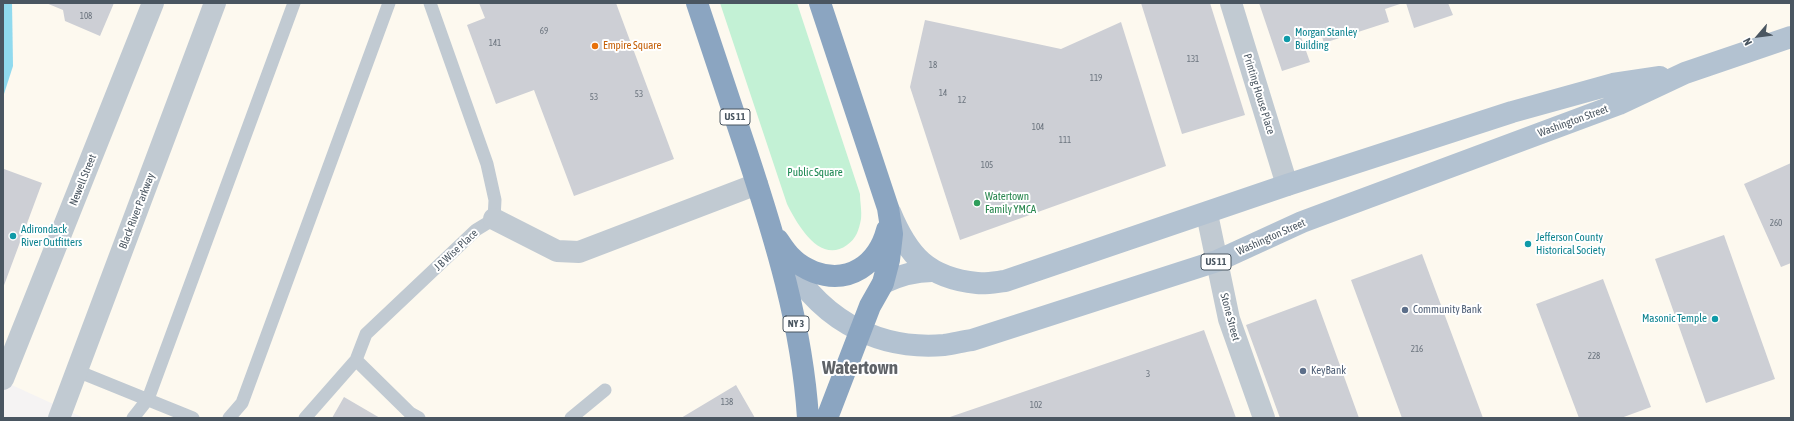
<!DOCTYPE html>
<html>
<head>
<meta charset="utf-8">
<style>
	body { margin:0 }
	#map { position:relative; width:1794px; height:421px; overflow:hidden; background:#f5f3f3; font-family:"Asap Condensed",sans-serif }
	canvas { display:block }
	.frame { position:absolute; inset:0; border:4px solid #4a5661; pointer-events:none }
	.north { position:absolute; left:1738px; top:16px; width:40px; height:40px; -webkit-text-stroke:3px #fff; paint-order:stroke; rotate:242deg; font-size:11px; font-weight:700; line-height:16px; text-align:center; color:#4a5661 }
	.north::after { content:''; display:block; margin:auto; width:14px; height:18px; background:#4a5661; clip-path:polygon(50% 0,100% 100%,50% 72%,0 100%) }
</style>
</head>
<body>
<div id="map">
<canvas width="1794" height="421"></canvas>
<div class="frame"></div>
<div class="north">N</div>
</div>
<script>
const ctx = document.querySelector('canvas').getContext('2d');
ctx.lineJoin = 'round';
function paint(path, color) { ctx.fillStyle = color; ctx.fill(path, 'evenodd'); }
function trace(path, color, width, dash) { ctx.strokeStyle = color; ctx.lineWidth = width; ctx.lineCap = dash ? 'butt' : 'round'; ctx.setLineDash(dash || []); ctx.stroke(path); }
function write(font, color, halo, rows, align = 'center') {
  ctx.font = font + ' "Asap Condensed",sans-serif'; ctx.lineWidth = 4; ctx.setLineDash([]); ctx.textBaseline = 'middle'; ctx.strokeStyle = halo; ctx.fillStyle = color; for (const [text, x, y, turn = 0] of rows) {
    ctx.save(); ctx.translate(x, y); ctx.rotate((+turn || 0) * Math.PI / 180); ctx.textAlign = isNaN(turn) ? turn : align; if (halo) ctx.strokeText(text, 0, 0); ctx.fillText(text, 0, 0); ctx.restore();
  }
}
const commercial = new Path2D(`
	M12 3H1791V418H84L3 381V96L13 66Z`);
const green = new Path2D(`
	M720 3H797L860 194C860 202 862 211 861 219 859 230 856 239 847 245 820 265 797 224 787 204Z`);
const water = new Path2D(`
	M3 3H12L13 66 3 97Z`);
const building = new Path2D(`
	M46 3H114L100 36 65 21 63 10Z
	M479 3H616L674 159 574 196 534 90 496 104 467 25 485 18Z
	M1141 3H1210L1245 115 1182 134Z
	M1259 3H1403L1385 9 1389 22 1324 43 1319 28 1300 34 1310 62 1282 71Z
	M1406 3H1448L1453 15 1414 28Z
	M925 20 1061 49 1121 22 1166 166 960 240 910 87Z
	M1791 163V263L1781 267 1744 184Z
	M4 169 42 183 3 288V172Z
	M1724 235 1775 379 1706 403 1655 259Z
	M1422 254 1483 418H1402L1351 280Z
	M1603 279 1651 407 1621 418H1579L1536 304Z
	M1316 299 1359 418H1280L1246 325Z
	M1204 330 1236 418H947Z
	M736 385 755 418H681Z
	M344 397 380 418H332Z`);
const lane = new Path2D(`
	M356 360 410 413 419 418
	M77 371 193 418
	M133 418 148 399 294 3
	M229 418 242 403 389 3
	M305 418 356 360 366 334 476 230 494 219 495 200 487 164 430 3
	M571 418 605 390`);
const street = new Path2D(`
	M1231 3 1287 185
	M1207 214 1229 319 1264 418
	M494 219 557 251 579 252 757 184
	M3 379 153 3
	M59 418 215 3`);
const primary = new Path2D(`
	M890 212C908 256 928 278 977 283 986 284 996 282 1005 281L1287 185 1512 112 1613 84 1660 77
	M782 251C814 315 873 351 944 345 953 344 963 341 972 340L1217 261 1302 222 1619 104 1685 73 1791 37
	M883 283C900 275 914 271 932 271`);
const highway = new Path2D(`
	M697 3C713 52 730 101 746 150 775 238 802 325 808 418
	M820 3 888 208 892 234 889 260 883 283 870 306 827 418
	M778 240C782 246 787 254 793 259 799 265 807 269 814 272 849 285 878 264 887 230`);
const markers = [
	[1287,39,4,"#0f9aa8"],
	[595,46,4,"#e8710a"],
	[977,203,4,"#2e9e5b"],
	[13,236,4,"#0f9aa8"],
	[1528,244,4,"#0f9aa8"],
	[1405,310,4,"#5c6f8a"],
	[1715,319,4,"#0f9aa8"],
	[1303,371,4,"#5c6f8a"]
];
const numberNames = [
	["108",86,16],
	["69",544,31],
	["141",495,43],
	["131",1193,59],
	["18",933,65],
	["119",1096,78],
	["14",943,93],
	["53",639,94],
	["53",594,97],
	["12",962,100],
	["104",1038,127],
	["111",1065,140],
	["105",987,165],
	["260",1776,223],
	["216",1417,349],
	["228",1594,356],
	["3",1148,374],
	["138",727,402],
	["102",1036,405]
];
const shields = [
	[735,117,30],
	[1216,262,30],
	[796,324,26]
];
const shieldNames = [
	["US 11",735,117],
	["US 11",1216,262],
	["NY 3",796,324]
];
const cultureNames = [
	["Morgan Stanley",1295,33],
	["Building",1295,46],
	["Adirondack",21,230],
	["River Outfitters",21,243],
	["Jefferson County",1536,238],
	["Historical Society",1536,251],
	["Masonic Temple",1707,319,"right"]
];
const foodNames = [
	["Empire Square",603,46]
];
const streetNames = [
	["Printing House Place",1259,94,73],
	["Washington Street",1573,121,-20],
	["Newell Street",83,180,-68],
	["Black River Parkway",137,211,-69],
	["Washington Street",1271,237,-24],
	["J B Wise Place",456,250,-43],
	["Stone Street",1230,317,75]
];
const parkNames = [
	["Public Square",815,173]
];
const leisureNames = [
	["Watertown",985,197],
	["Family YMCA",985,210]
];
const serviceNames = [
	["Community Bank",1413,310],
	["KeyBank",1311,371]
];
const townNames = [
	["Watertown",860,368]
];
paint(commercial, '#fdf9ef');
paint(green, '#c3f1d5');
paint(water, '#90daee');
paint(building, '#cdcfd5');
trace(lane, '#c1cad2', 13);
trace(street, '#c1cad2', 22);
trace(primary, '#b3c2d1', 22);
trace(highway, '#8ba5c1', 22);
for (const [x, y, r, color] of markers) { const dot = new Path2D(); dot.arc(x, y, r, 0, 2 * Math.PI); ctx.fillStyle = color; ctx.fill(dot); trace(dot, '#fff', 1.5); }
write('9px', '#6b747e', null, numberNames);
for (const [x, y, w] of shields) { const box = new Path2D(); box.roundRect(x - w / 2, y - 8, w, 16, 3); ctx.fillStyle = '#fff'; ctx.fill(box); trace(box, '#4a5661', 1); }
write('bold 10px', '#4a5661', null, shieldNames);
write('11px', '#0d838f', '#fff', cultureNames, 'left');
write('11px', '#c56008', '#fff', foodNames, 'left');
write('11px', '#4a5661', '#fff', streetNames);
write('11px', '#17864f', '#fff', parkNames);
write('11px', '#27864d', '#fff', leisureNames, 'left');
write('11px', '#4e5e75', '#fff', serviceNames, 'left');
write('bold 19px', '#5f6368', '#fff', townNames);
</script>
</body>
</html>
